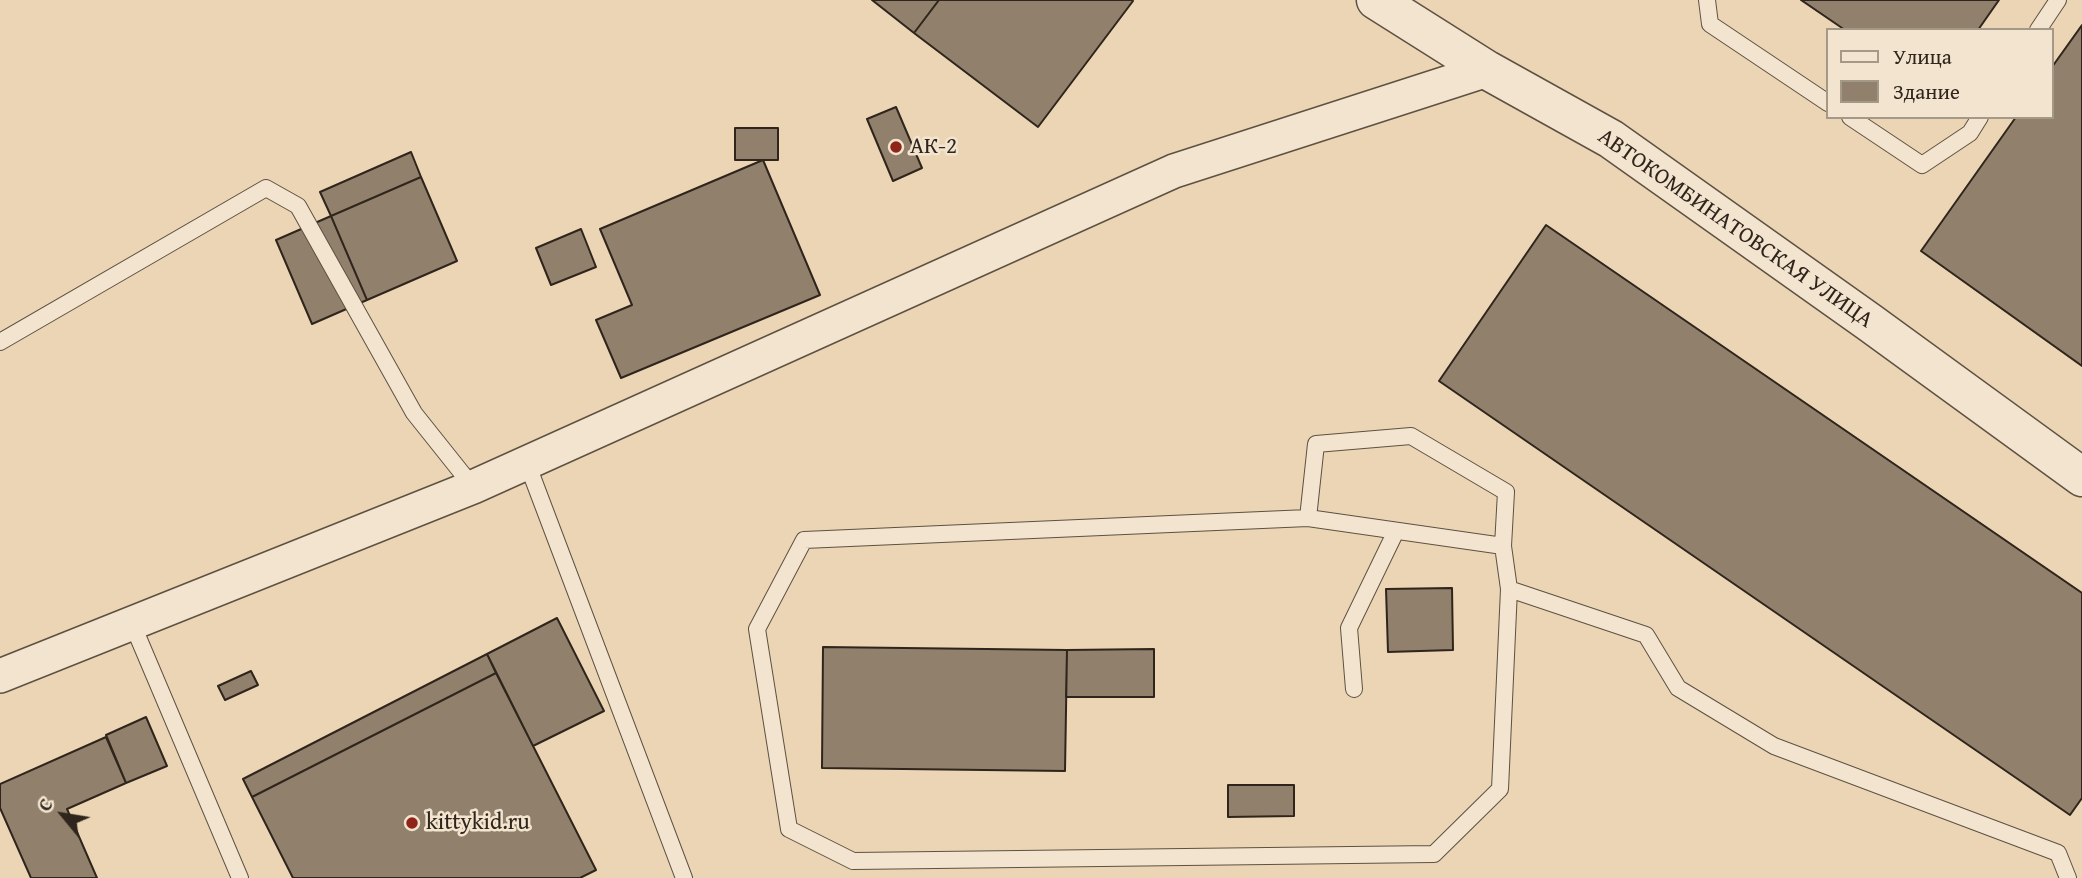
<!DOCTYPE html>
<html>
<head>
<meta charset="utf-8">
<style>
	body { margin:0 }
	#map { position:relative; width:2082px; height:878px; overflow:hidden; background:#ebd5b5; font-family:"Gentium Book Plus",serif }
	canvas { display:block }
	.legend { position:absolute; left:1826px; top:28px; width:228px; height:91px; box-sizing:border-box; background:#f2e4cf; border:2px solid #a49887; margin:0; padding:9px 12px; list-style:none; font-size:21px; color:#2f251c }
	.legend li { display:flex; align-items:center; gap:14px; height:35px }
	.legend b { width:35px; border:2px solid #a49887 }
	.north { position:absolute; left:28px; top:780px; width:70px; height:70px; -webkit-text-stroke:5px #f2e4cf; paint-order:stroke; rotate:300deg; font-size:19px; font-weight:700; line-height:28px; text-align:center; color:#2f251c }
	.north::after { content:''; display:block; margin:auto; width:24px; height:32px; background:#2f251c; clip-path:polygon(50% 0,100% 100%,50% 72%,0 100%) }
</style>
</head>
<body>
<div id="map">
<canvas width="2082" height="878"></canvas>
<ul class="legend">
<li><b style="height:9px;background:#f2e4cf"></b>Улица</li>
<li><b style="height:19px;background:#91816c"></b>Здание</li>
</ul>
<div class="north">С</div>
</div>
<script>
const ctx = document.querySelector('canvas').getContext('2d');
ctx.lineJoin = 'round';
function paint(path, color) { ctx.fillStyle = color; ctx.fill(path, 'evenodd'); }
function trace(path, color, width, dash) { ctx.strokeStyle = color; ctx.lineWidth = width; ctx.lineCap = dash ? 'butt' : 'round'; ctx.setLineDash(dash || []); ctx.stroke(path); }
function write(font, color, halo, rows, align = 'center') {
  ctx.font = font + ' "Gentium Book Plus",serif'; ctx.lineWidth = 5; ctx.setLineDash([]); ctx.textBaseline = 'middle'; ctx.strokeStyle = halo; ctx.fillStyle = color; for (const [text, x, y, turn = 0] of rows) {
    ctx.save(); ctx.translate(x, y); ctx.rotate((+turn || 0) * Math.PI / 180); ctx.textAlign = isNaN(turn) ? turn : align; if (halo) ctx.strokeText(text, 0, 0); ctx.fillText(text, 0, 0); ctx.restore();
  }
}
const building = new Path2D(`
	M872 0H939L914 33Z
	M939 0H1132L1133 1 1038 127 914 33Z
	M1801 0H1999L1978 30H1845Z
	M2082 25V366L1921 251 2016 117H2052V67Z
	M896 107 922 168 893 181 867 119Z
	M735 128H778V160H735Z
	M411 152 421 177 331 216 320 192Z
	M763 160 820 295 621 378 596 320 632 305 600 229Z
	M421 177 457 261 367 300 331 216Z
	M331 216 367 300 312 324 276 240Z
	M1546 225 2082 593V798L2070 815 1439 381Z
	M581 229 596 267 551 285 536 248Z
	M1452 588 1453 650 1388 652 1386 589Z
	M557 618 604 711 533 746 487 654Z
	M823 647 1067 650 1065 771 822 768Z
	M1154 649V697H1066L1067 650Z
	M487 654 496 673 252 797 243 779Z
	M251 671 258 685 225 700 218 686Z
	M496 673 596 870 580 878H293L252 797Z
	M146 717 167 766 126 783 106 735Z
	M106 737 126 783 67 809 97 878H31L0 808V784Z
	M1228 785H1294V816L1228 817Z`);
const service = new Path2D(`
	M1707 0 1710 24 1828 103
	M2038 30 2058 0
	M1850 117 1922 165 1970 133 1980 117
	M0 342 266 188 298 206 414 413 473 487
	M527 463 684 878
	M1308 518 804 540 757 629 789 829 853 861 1434 854 1500 789 1509 589
	M1503 546 1308 518 1316 444 1411 436 1506 492 1503 546 1509 589 1646 635 1678 688 1774 746 2058 853 2068 878
	M132 623 240 878
	M1354 689 1349 628 1396 531`);
const minor = new Path2D(`
	M0 676 473 487 1174 171 1487 70`);
const tertiary = new Path2D(`
	M1376 0 1487 70 1611 139 1869 322 2082 477`);
const markers = [
	[896,147,7,"#8f2418"],
	[412,823,7,"#8f2418"]
];
const poiNames = [
	["АК-2",910,147],
	["kittykid.ru",426,823]
];
const streetNames = [
	["АВТОКОМБИНАТОВСКАЯ УЛИЦА",1735,229,35]
];
paint(building, '#91816c');
trace(building, '#2f251c', 2);
trace(service, '#5e5142', 18);
trace(minor, '#5e5142', 36);
trace(tertiary, '#5e5142', 41);
trace(service, '#f2e4cf', 16);
trace(minor, '#f2e4cf', 33);
trace(tertiary, '#f2e4cf', 38);
for (const [x, y, r, color] of markers) { const dot = new Path2D(); dot.arc(x, y, r, 0, 2 * Math.PI); ctx.fillStyle = color; ctx.fill(dot); trace(dot, '#f2e4cf', 2.5); }
write('23px', '#2f251c', '#f2e4cf', poiNames, 'left');
write('23px', '#2f251c', '#f2e4cf', streetNames);
</script>
</body>
</html>
